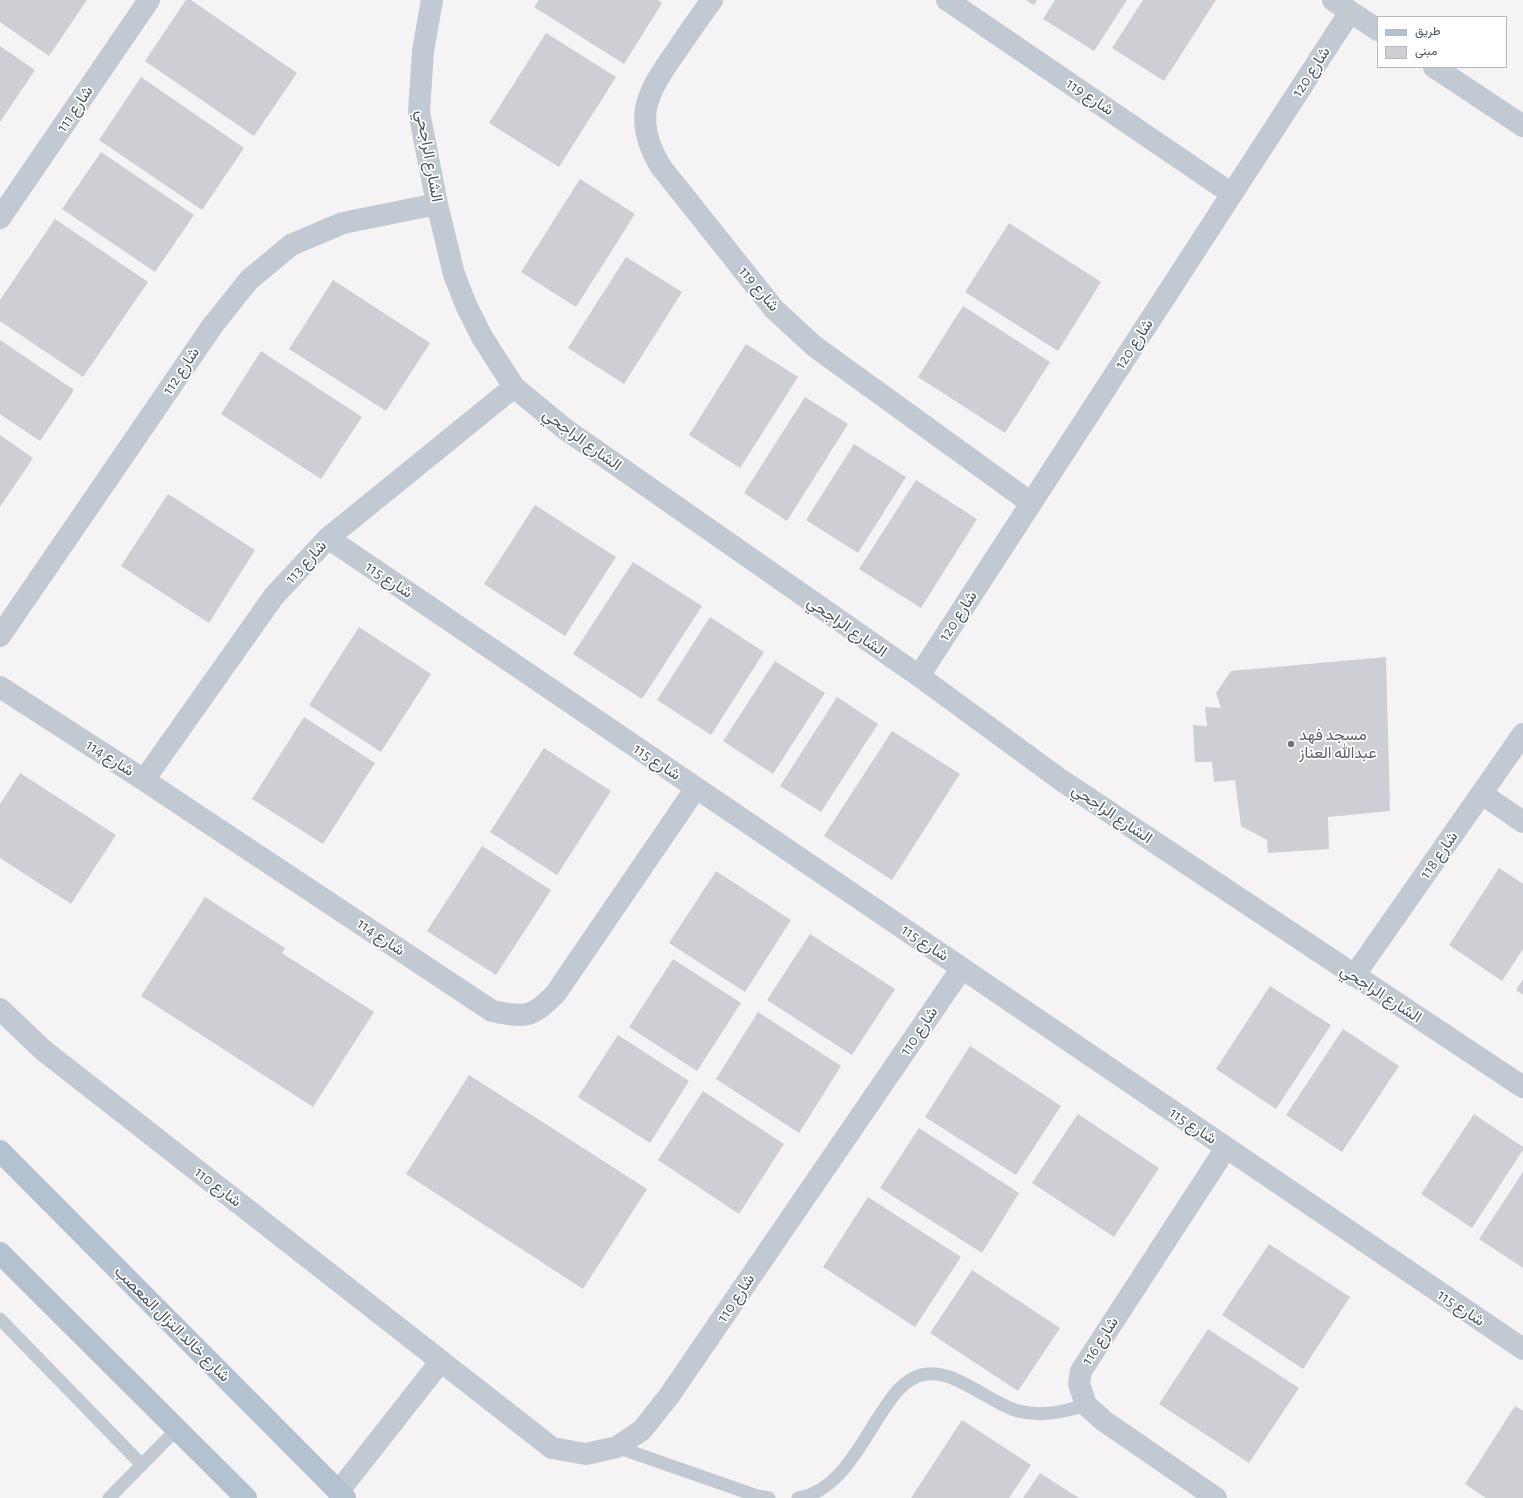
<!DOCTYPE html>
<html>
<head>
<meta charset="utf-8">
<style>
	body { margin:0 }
	#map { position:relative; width:1523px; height:1498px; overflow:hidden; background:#f5f3f3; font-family:"Alegreya Sans",Vazirmatn,sans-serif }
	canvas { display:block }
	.legend { position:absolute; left:1377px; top:16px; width:130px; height:52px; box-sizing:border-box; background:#fff; border:1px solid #b7bbc0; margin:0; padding:5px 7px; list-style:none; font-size:12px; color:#4a5661 }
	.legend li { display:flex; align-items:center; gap:8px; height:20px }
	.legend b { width:20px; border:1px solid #b7bbc0 }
</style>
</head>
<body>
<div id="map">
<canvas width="1523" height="1498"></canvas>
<ul class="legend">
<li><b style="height:5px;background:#b3c2d1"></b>طريق</li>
<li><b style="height:11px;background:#cdcfd5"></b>مبنى</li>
</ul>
</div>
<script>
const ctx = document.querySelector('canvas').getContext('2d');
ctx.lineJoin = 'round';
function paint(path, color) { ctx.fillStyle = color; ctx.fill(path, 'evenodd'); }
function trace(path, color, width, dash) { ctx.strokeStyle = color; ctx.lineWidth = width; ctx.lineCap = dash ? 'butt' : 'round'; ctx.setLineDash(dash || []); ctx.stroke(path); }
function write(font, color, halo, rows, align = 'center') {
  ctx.font = font + ' "Alegreya Sans",Vazirmatn,sans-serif'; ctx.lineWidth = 3.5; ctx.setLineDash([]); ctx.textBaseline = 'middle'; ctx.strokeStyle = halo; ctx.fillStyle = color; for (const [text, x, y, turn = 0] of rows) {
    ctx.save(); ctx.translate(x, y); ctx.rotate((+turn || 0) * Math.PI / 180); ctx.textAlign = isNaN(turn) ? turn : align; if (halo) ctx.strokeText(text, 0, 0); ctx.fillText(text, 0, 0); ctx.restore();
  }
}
const building = new Path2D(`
	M0 0H87L49 56 0 22Z
	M186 0H191L297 73 254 136 145 61Z
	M539 0H658L662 3 624 64 534 7Z
	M1026 0H1037L1034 5Z
	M1055 0H1127L1094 51 1043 19Z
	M1143 0H1216L1164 81 1112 48Z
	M546 33 616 77 559 167 489 123Z
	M0 46 35 70 0 122Z
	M141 77 244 148 202 210 99 140Z
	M101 152 194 215 155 272 62 209Z
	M580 179 635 214 576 307 521 272Z
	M55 219 148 282 83 377 0 321V300Z
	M1009 223 1101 282 1058 351 965 292Z
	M626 257 682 292 624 384 568 348Z
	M333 280 430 343 386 411 289 349Z
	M963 306 1050 362 1005 433 918 377Z
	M0 340 74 390 40 441 0 414Z
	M746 344 798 377 740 468 689 435Z
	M261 351 362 417 321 479 221 414Z
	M805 397 848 424 787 521 744 493Z
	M0 435 33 458 0 507Z
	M854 444 906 477 858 553 806 520Z
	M916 480 977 519 921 608 859 569Z
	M168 494 255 550 209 623 121 566Z
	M535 505 616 557 565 636 484 584Z
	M633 562 702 606 642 699 573 654Z
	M710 617 764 652 711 735 657 700Z
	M359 627 431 674 381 752 309 705Z
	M1386 657 1390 811 1328 817 1329 849 1268 853 1267 840 1241 826 1235 780 1214 782 1212 762H1195L1193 725 1207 726 1205 707 1221 708 1216 693 1231 671Z
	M775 661 825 693 773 774 723 741Z
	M837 697 878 724 821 812 780 786Z
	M304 717 375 763 323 844 252 799Z
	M892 731 960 774 892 880 824 836Z
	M544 748 611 791 557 875 490 832Z
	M20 773 116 835 71 904 0 858V804Z
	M482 846 551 890 496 975 427 931Z
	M1499 868 1523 884V949L1502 981 1449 945Z
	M716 871 791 920 745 992 669 943Z
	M205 897 285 948 282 953 374 1012 313 1107 141 996Z
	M810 934 895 989 852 1055 767 1000Z
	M673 959 741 1003 697 1071 629 1027Z
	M1523 979V995L1516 990Z
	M1270 986 1331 1025 1276 1109 1216 1069Z
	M758 1012 841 1066 799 1133 716 1079Z
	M1343 1029 1399 1066 1342 1152 1286 1115Z
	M618 1035 689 1081 650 1143 578 1097Z
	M970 1046 1061 1106 1016 1175 925 1117Z
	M469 1075 647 1189 583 1289 406 1174Z
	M703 1091 784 1144 739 1214 658 1160Z
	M1078 1114 1159 1168 1114 1237 1032 1183Z
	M1474 1114 1523 1147V1150L1472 1228 1421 1194Z
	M919 1128 1019 1193 982 1253 880 1188Z
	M1523 1172V1268L1479 1239Z
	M868 1197 961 1257 915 1327 823 1267Z
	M1269 1244 1350 1297 1303 1369 1222 1315Z
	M972 1270 1060 1328 1018 1391 930 1333Z
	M1208 1329 1299 1388 1249 1463 1159 1404Z
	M1515 1406 1523 1411V1498H1486L1465 1484Z
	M962 1420 1031 1465 1009 1498H911Z
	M1040 1473 1079 1498H1023Z`);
const service = new Path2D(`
	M0 1319 142 1465
	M617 1447 757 1496 769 1498
	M109 1498 177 1429
	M798 1498C839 1492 861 1443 882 1412 892 1397 902 1381 921 1375 953 1366 988 1403 1018 1411 1042 1417 1063 1412 1086 1405`);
const minor = new Path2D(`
	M432 0 423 51 419 112 437 204 454 274 466 305 482 337 514 387 565 429 919 676 1061 780 1523 1087
	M712 0C699 18 687 35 675 53 646 94 632 119 661 167L774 309 814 346 1031 503
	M947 0 1232 194
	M1333 0 1378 30
	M1434 67 1523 126
	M0 218 149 0
	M328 538 1523 1349
	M0 636 213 325 249 280 291 245 343 223 437 204
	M919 676 1350 12
	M0 687 144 780 492 1011C526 1018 532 1018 556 993L696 788
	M144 780 274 596 328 538 514 387
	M1482 794 1523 822
	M1354 976 1523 734
	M0 1009 43 1050 552 1448 586 1454 617 1447 642 1430 669 1396 962 968
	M338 1492 441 1361
	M1216 1498 1104 1421 1086 1405 1079 1384 1081 1371 1226 1148`);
const primary = new Path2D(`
	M0 1151 345 1498
	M0 1253 246 1498`);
const markers = [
	[1291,744,4,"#6b7280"]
];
const streetNames = [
	["شارع 120",1311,72,-57],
	["شارع 119",1090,97,34],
	["شارع 111",75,109,-56],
	["الشارع الراجحي",429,156,80],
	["شارع 119",759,289,50],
	["شارع 120",1134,344,-57],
	["شارع 112",181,371,-56],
	["الشارع الراجحي",582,440,36],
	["شارع 113",306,562,-47],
	["شارع 115",389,580,34],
	["شارع 120",958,616,-57],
	["الشارع الراجحي",847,627,35],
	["114 شارع",110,758,33],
	["شارع 115",657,762,34],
	["الشارع الراجحي",1112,814,34],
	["شارع 118",1439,855,-55],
	["114 شارع",381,937,34],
	["شارع 115",925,943,34],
	["الشارع الراجحي",1381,994,33],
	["شارع 110",919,1031,-56],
	["شارع 115",1193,1126,34],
	["شارع 110",218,1187,38],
	["شارع 110",736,1298,-56],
	["شارع 115",1461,1308,34],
	["شارع خالد النزال المعصب",172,1324,45],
	["شارع 116",1100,1341,-57]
];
const worshipNames = [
	["مسجد فهد",1299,735],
	["عبدالله العناز",1299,753]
];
paint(building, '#cdcfd5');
trace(service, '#c1cad2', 13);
trace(minor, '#c1cad2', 22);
trace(primary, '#b3c2d1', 22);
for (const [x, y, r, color] of markers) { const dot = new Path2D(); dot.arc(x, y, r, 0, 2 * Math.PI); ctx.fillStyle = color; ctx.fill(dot); trace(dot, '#fff', 1.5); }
write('16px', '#4a5661', '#fff', streetNames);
write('16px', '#5b616d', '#fff', worshipNames, 'left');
</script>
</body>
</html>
